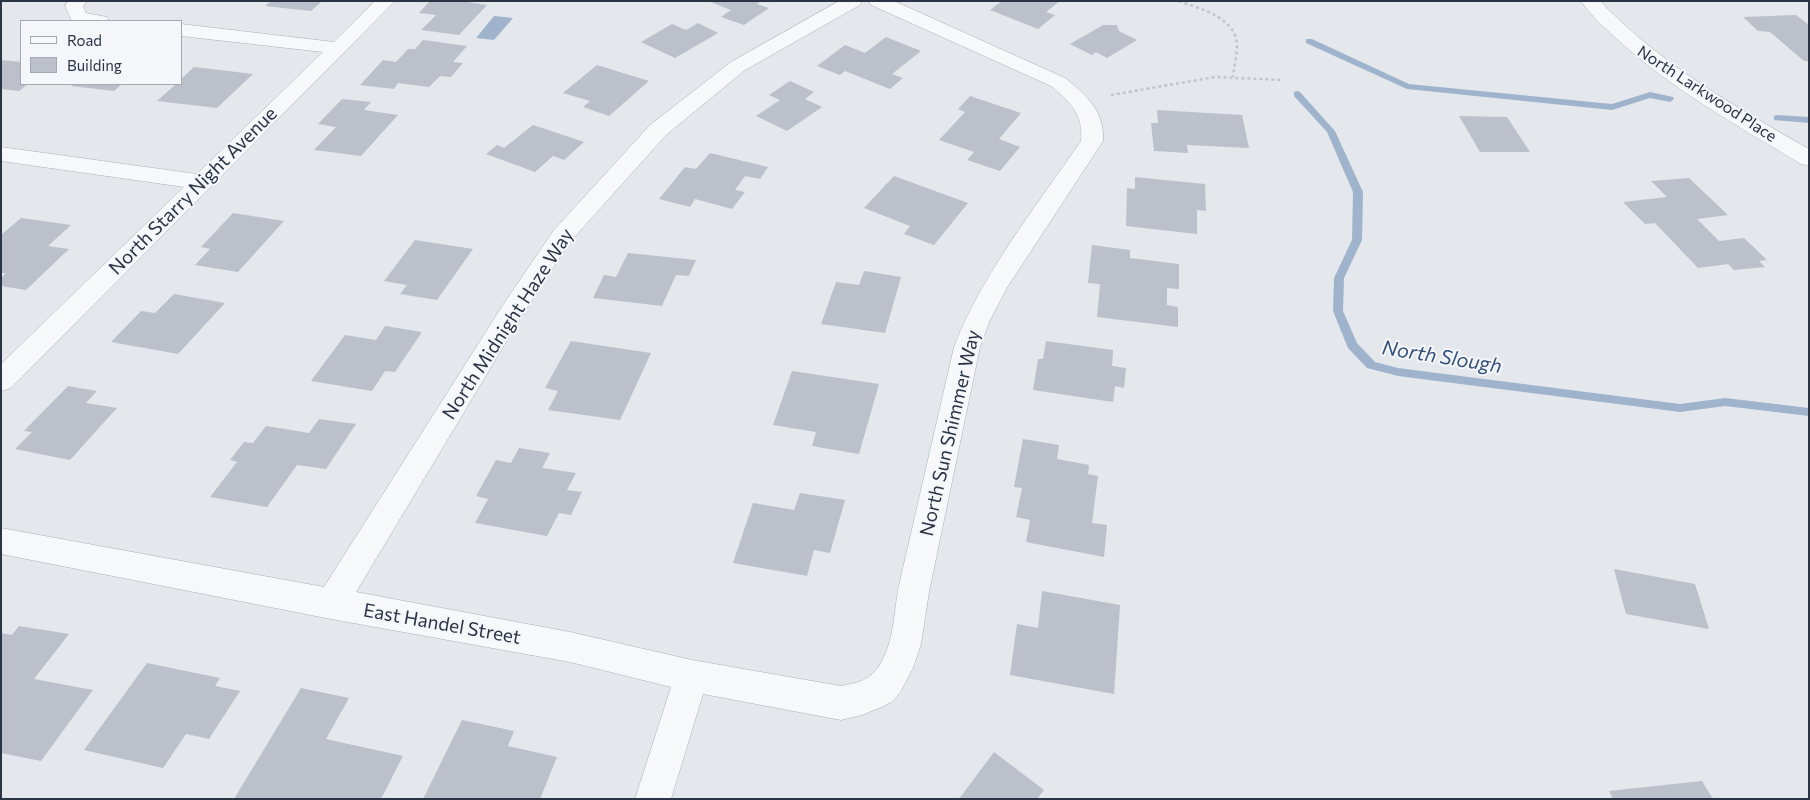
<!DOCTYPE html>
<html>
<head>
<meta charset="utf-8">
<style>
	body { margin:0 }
	#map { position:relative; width:1810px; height:800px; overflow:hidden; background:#e4e7ec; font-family:Commissioner,sans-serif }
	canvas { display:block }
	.frame { position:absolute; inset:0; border:2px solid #2b3445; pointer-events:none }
	.legend { position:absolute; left:20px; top:20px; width:162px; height:65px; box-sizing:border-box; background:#f4f6f9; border:1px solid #a4a8b1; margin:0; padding:6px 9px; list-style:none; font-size:15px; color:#2b3445 }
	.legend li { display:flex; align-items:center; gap:10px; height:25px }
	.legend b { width:25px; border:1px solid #a4a8b1 }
</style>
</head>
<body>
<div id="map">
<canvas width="1810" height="800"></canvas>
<div class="frame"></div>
<ul class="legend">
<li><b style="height:6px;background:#f7f8fa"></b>Road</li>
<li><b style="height:14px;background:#bbc0ca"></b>Building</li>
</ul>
</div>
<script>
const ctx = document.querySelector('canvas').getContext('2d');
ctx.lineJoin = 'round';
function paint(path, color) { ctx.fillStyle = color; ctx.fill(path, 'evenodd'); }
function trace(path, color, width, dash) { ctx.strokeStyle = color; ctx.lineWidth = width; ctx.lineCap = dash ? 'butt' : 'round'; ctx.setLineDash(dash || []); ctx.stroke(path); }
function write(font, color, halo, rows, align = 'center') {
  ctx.font = font + ' Commissioner,sans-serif'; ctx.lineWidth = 4; ctx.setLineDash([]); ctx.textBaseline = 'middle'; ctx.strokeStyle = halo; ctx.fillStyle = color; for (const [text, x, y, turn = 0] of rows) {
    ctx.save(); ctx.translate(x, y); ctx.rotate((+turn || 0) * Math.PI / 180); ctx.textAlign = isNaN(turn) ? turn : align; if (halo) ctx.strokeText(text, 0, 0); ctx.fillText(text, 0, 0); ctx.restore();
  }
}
const water = new Path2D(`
	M494 16 513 18 494 40 476 38Z`);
const stream = new Path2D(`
	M1306 39H1312L1409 84 1612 104 1650 92 1673 97 1674 99 1670 102 1650 98 1612 110 1407 89 1306 43Z
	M1297 91 1300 92 1335 131 1363 192 1362 240 1344 278 1343 311 1357 343 1375 362 1398 368 1680 404 1725 398 1809 408V416L1725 406 1680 412 1398 376 1367 368 1348 348 1333 311 1334 278 1352 240 1353 192 1327 132 1294 96V92Z
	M1777 115 1809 117V123L1774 120V116Z`);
const building = new Path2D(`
	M271 1H322L311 11 265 6Z
	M430 1H461L487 5 459 35 421 30 436 15 419 13Z
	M708 1H761L757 4 769 8 744 25 721 17 731 10Z
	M1002 1H1060L1046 12 1055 15 1038 29 990 10Z
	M1796 15 1809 25V61H1804L1770 32 1758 31 1743 17Z
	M698 23 718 33 675 58 641 42 672 24 686 30Z
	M1103 25H1117L1119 31 1137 40 1107 58 1096 52 1092 55 1070 44Z
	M886 37 921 51 892 74 903 78 890 89 845 71 840 75 817 66 845 45 865 53Z
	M423 40 467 46 453 62 463 63 451 77 440 76 429 87 398 83 394 89 360 85 383 60 396 62 408 49H415Z
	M1 60 21 62V84H28L19 91 1 89Z
	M597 65 649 81 609 116 583 107 590 101 563 93Z
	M194 67 253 74 217 108 157 101 176 84H181V79Z
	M790 81 814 92 805 99 822 107 787 131 756 116 780 100 769 95Z
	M74 84H122L114 91 71 86Z
	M970 96 1021 113 999 139 1020 147 1000 171 967 160 974 152 939 140 965 112 958 109Z
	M342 99 371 102 364 110 398 115 361 156 314 150 336 127 318 124Z
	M1157 110 1242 115 1249 148 1187 145 1188 153 1154 151 1151 123H1158Z
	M1459 116 1507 117 1530 152H1480Z
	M533 125 584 142 564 160 553 156 535 172 486 154 497 145 504 148Z
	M710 153 768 167 760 179 745 176 735 190 745 192 732 209 695 199 690 207 659 199 685 167 696 169Z
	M894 176 968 203 934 245 904 234 910 226 864 208Z
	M1135 177 1205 184 1206 211 1197 210V234L1126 226 1127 188 1135 189Z
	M1689 178 1728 215 1697 219 1719 241 1744 238 1767 260 1759 261 1765 267 1734 270 1728 264 1698 268 1655 223 1645 224 1623 202 1667 197 1651 181Z
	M233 213 284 221 238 272 195 265 210 249 201 247Z
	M21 218 71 225 48 246 69 249 26 290 1 286V278L6 273H1V235Z
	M415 240 473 249 437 300 400 294 407 285 384 281Z
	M1092 245 1130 250V258L1179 264V289L1167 288V305L1178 307V327L1097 317 1100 284 1088 283Z
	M628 253 696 260 689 276 676 275 662 306 593 298 604 275 616 277Z
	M864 271 901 277 885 333 821 324 836 282 859 285Z
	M174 294 225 303 178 354 111 342 141 311 155 313Z
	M385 326 422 332 395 372 385 371 372 391 311 381 345 335 376 340Z
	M571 341 651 353 620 420 548 410 558 391 545 388Z
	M1046 341 1113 350 1112 366 1126 368 1124 388 1115 386 1113 402 1033 390 1038 359H1043Z
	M792 371 879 384 859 454 812 446 816 432 773 425Z
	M68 386 97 391 86 403 117 408 70 460 15 449 32 432 24 431Z
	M319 419 356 424 326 469 297 465 267 507 210 497 237 462 230 460 244 442 253 443 266 426 309 433Z
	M1023 439 1059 445 1057 459 1089 465 1088 474 1098 476 1092 523 1107 525 1104 557 1026 542 1030 520 1016 517 1022 488 1014 487Z
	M519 448 550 453 542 468 576 473 567 490 582 492 571 515 559 513 547 536 475 523 488 499 476 496 496 460 511 463Z
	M800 493 845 500 830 553 814 550 807 576 733 563 753 503 794 510Z
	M1614 569 1695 584 1709 629 1626 614Z
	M1042 591 1120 605 1114 694 1010 675 1017 624 1038 628Z
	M19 626 69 634 34 679 93 690 41 761 1 753V633L12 635Z
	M147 663 220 678 215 686 240 691 209 739 186 734 163 768 84 750Z
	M301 688 349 698 326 739 403 756 381 799H234Z
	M462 720 514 731 508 746 557 757 540 799H423Z
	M994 752 1044 790 1037 799H959Z
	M1702 781 1713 799H1613L1609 791Z`);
const path = new Path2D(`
	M1179 1C1198 8 1230 16 1236 38 1239 50 1234 65 1233 77
	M1111 95 1215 77 1283 80`);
const minor = new Path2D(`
	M68 1H87L83 6 86 13 107 17 109 21H72L65 6Z
	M375 1H395L11 388 1 391V364L184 187 1 161V147L197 174 323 52 181 36V24L334 42Z
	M839 1H862L860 5 745 70 666 135 570 242 521 317 356 592 570 632 692 660 841 686C862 682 873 679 883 659 895 636 894 606 900 581 918 503 936 425 954 347 983 272 1036 207 1081 141 1084 115 1070 102 1051 86L871 5 869 1H894L1065 78C1086 95 1105 111 1103 141L1008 286 990 320 980 347 929 592 921 644 913 668 901 691 893 701 884 706 862 715 841 720 703 694 671 799H635L671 687 570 662 331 619 1 554V528L324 587 503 305 554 230 650 125 731 62Z
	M1581 1H1600C1660 64 1734 106 1809 149V166L1801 164C1738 126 1673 90 1618 40 1605 28 1591 16 1581 1Z`);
const farStreetnames = [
	["North Larkwood Place",1707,94,33]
];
const streetNames = [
	["North Starry Night Avenue",193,191,-45],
	["North Midnight Haze Way",508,324,-57],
	["North Sun Shimmer Way",950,433,-77],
	["East Handel Street",442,624,10]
];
const waterNames = [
	["North Slough",1442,357,9]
];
paint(water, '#9fb4cc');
paint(stream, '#9fb4cc');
paint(building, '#bbc0ca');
trace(minor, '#a9aeb7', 1);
trace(path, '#c2c5cb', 2.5, [3, 3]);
paint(minor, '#f7f8fa');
write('16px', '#2b3445', '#f4f6f9', farStreetnames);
write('19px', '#2b3445', '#f4f6f9', streetNames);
write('italic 20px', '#34527a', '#f4f6f9', waterNames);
</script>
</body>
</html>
